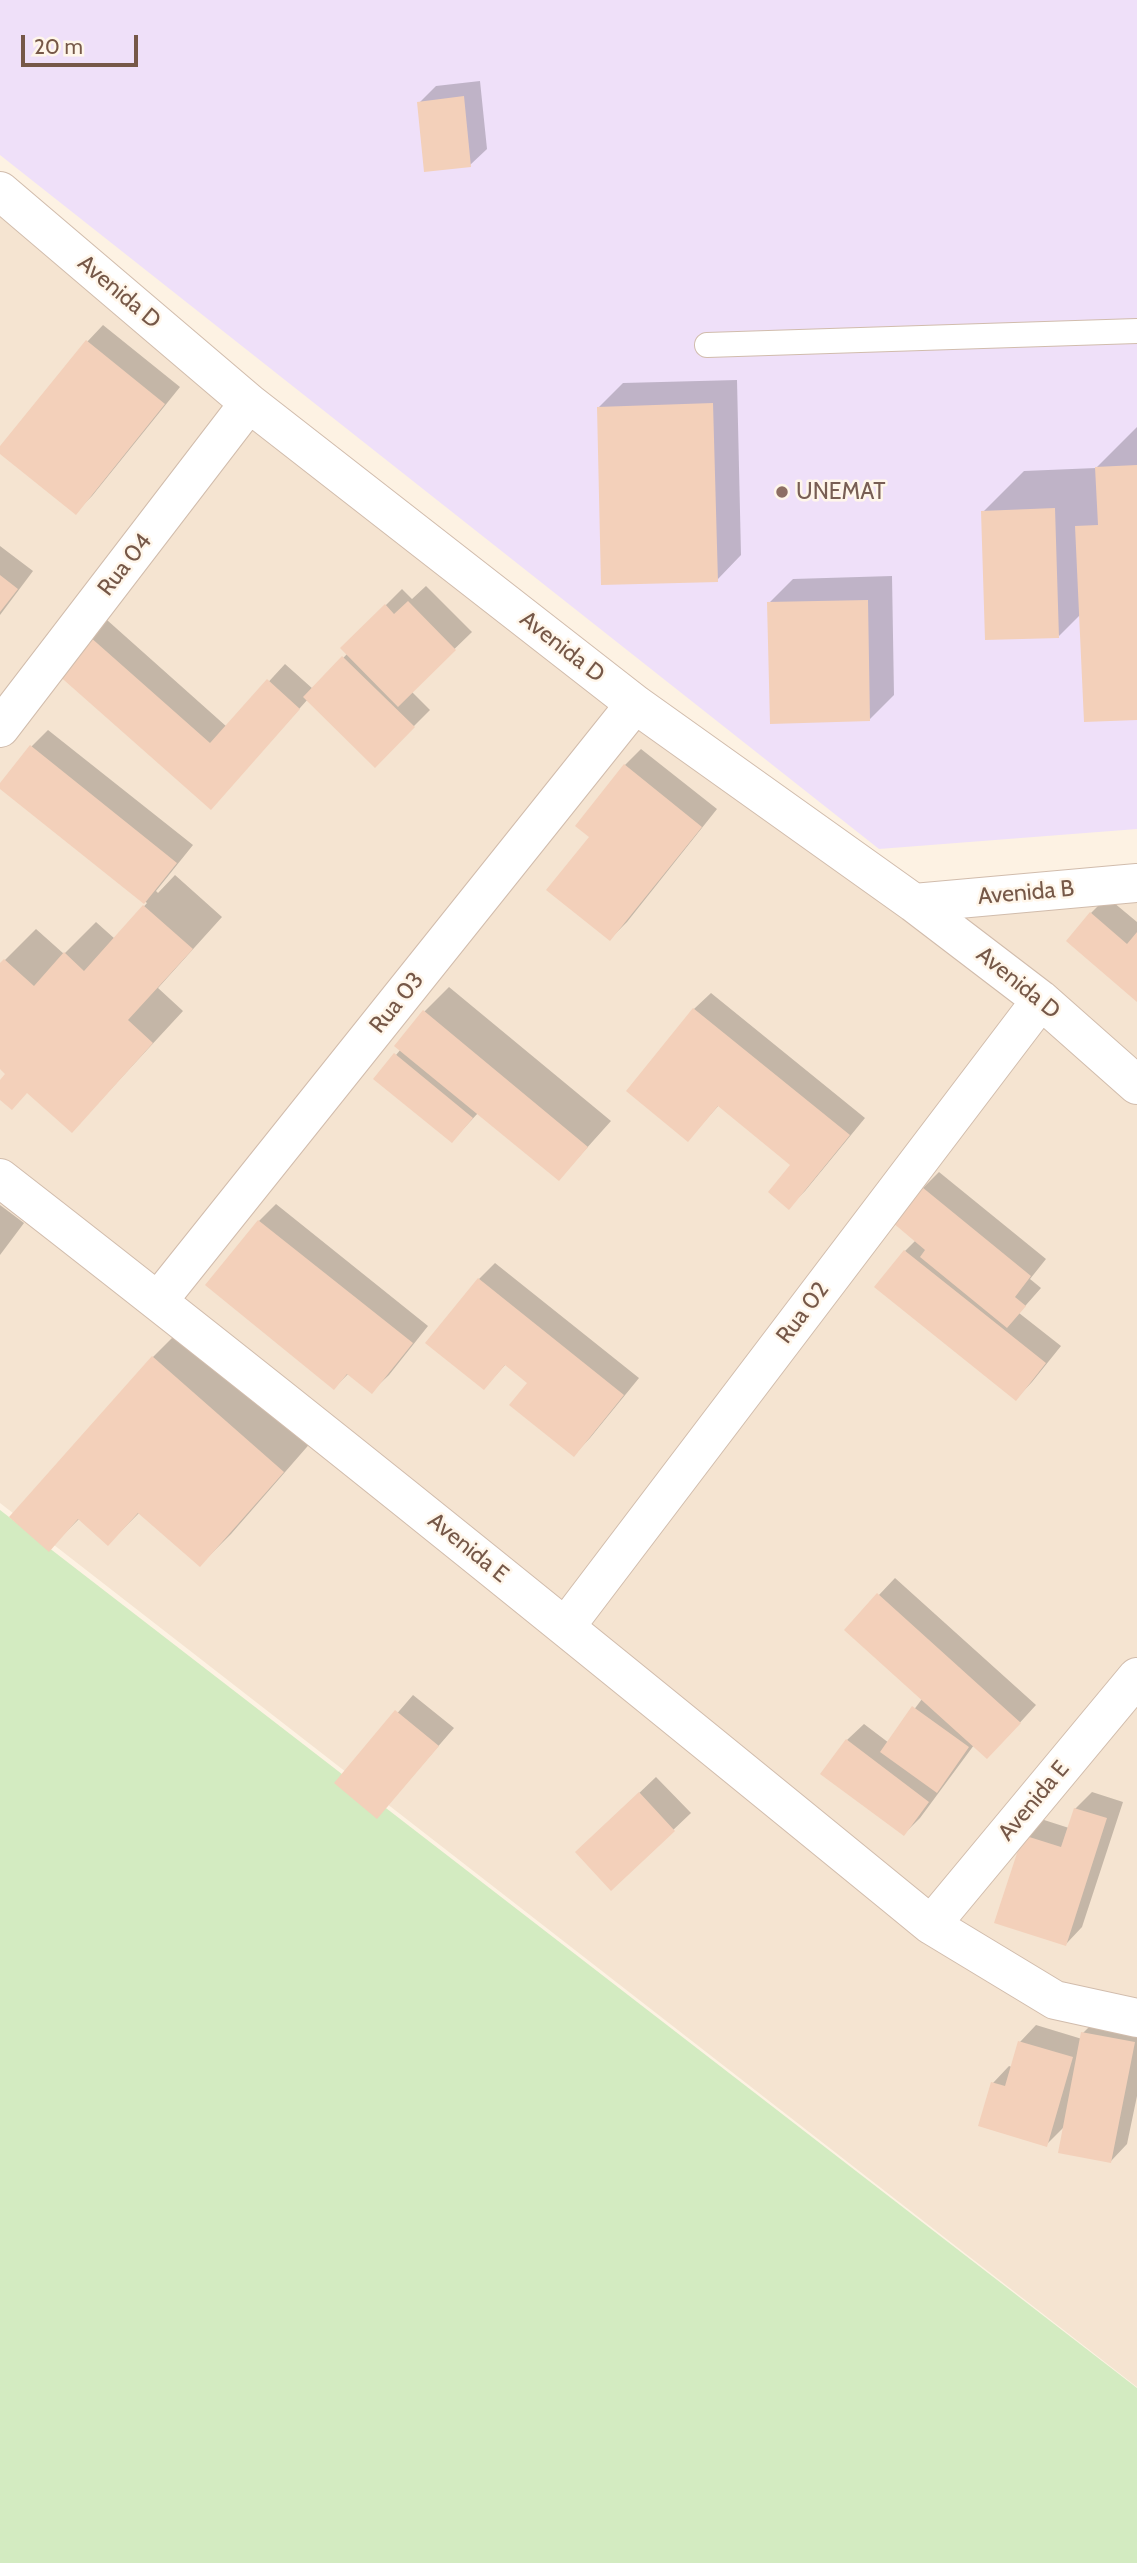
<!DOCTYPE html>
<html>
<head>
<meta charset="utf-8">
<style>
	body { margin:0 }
	#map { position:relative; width:1137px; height:2563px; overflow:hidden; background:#fdf2e3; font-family:Cabin,sans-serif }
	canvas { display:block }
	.scale { position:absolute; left:21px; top:35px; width:117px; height:32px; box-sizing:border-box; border:4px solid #765848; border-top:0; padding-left:9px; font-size:21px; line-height:24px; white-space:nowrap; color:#765848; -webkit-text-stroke:5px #fff6ea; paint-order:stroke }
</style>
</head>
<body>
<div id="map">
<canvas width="1137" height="2563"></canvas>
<div class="scale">20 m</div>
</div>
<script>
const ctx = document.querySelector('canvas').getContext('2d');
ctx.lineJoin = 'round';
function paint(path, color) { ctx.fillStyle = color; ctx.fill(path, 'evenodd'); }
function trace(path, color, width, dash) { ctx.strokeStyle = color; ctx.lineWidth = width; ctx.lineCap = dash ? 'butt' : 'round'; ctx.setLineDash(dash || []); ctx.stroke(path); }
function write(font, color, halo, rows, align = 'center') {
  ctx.font = font + ' Cabin,sans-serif'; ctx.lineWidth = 5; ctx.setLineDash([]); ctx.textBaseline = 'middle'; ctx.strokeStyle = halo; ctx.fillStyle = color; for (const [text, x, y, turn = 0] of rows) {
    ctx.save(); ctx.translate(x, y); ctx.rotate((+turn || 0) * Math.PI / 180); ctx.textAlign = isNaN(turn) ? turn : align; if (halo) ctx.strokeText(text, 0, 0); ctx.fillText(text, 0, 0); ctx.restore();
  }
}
const residential = new Path2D(`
	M0 200 903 913 1137 896V2387L0 1503Z`);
const education = new Path2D(`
	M0 0H1137V829L879 849 0 155Z`);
const green = new Path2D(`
	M0 1510 1137 2388V2563H0Z`);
const shadow = new Path2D(`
	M480 81 487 149 470 165 419 103 436 86Z
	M103 325 180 387 92 496 76 512 0 449 87 342Z
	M737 380 741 555 717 580 598 408 623 383Z
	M1137 427V718L1081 614 1059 636 983 512 1024 471 1096 468Z
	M0 546 33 571 0 615Z
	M892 576 894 695 870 719 769 603 793 579Z
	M426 586 472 632 411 691 430 710 375 765 308 699 211 808 58 673 107 620 227 727 285 664 313 689 348 653 343 648 402 589 412 599Z
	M48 730 193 845 156 891 158 893 175 875 222 917 158 988 183 1011 72 1131 28 1091 0 1097V1082L8 1074 0 1067V965L36 929 64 954 96 922 115 939 147 903 0 787 32 746Z
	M641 749 717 809 627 922 610 939 592 837 625 765Z
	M1107 897 1137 922V1000L1091 913Z
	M449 987 611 1121 559 1179 478 1113 452 1141 396 1055 401 1049 397 1046 425 1011Z
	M711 993 865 1118 805 1191 789 1207 793 1164 719 1105 688 1140 694 1009Z
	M939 1172 1046 1259 1030 1279 1041 1288 1019 1313 1061 1346 1032 1382 1016 1399 905 1251 916 1240 923 1188Z
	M276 1204 428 1326 389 1375 372 1391 349 1373 334 1388 208 1285 259 1221Z
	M0 1205 24 1223 0 1255Z
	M495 1263 639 1378 590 1438 574 1455 529 1383 506 1364 484 1388 479 1279Z
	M184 1326 313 1440 231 1534 200 1565 140 1512 108 1544 80 1518 49 1549 153 1357Z
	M895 1578 1036 1705 1004 1740 974 1745 920 1818 904 1834 847 1740 864 1724 889 1743 922 1699 846 1630Z
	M413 1695 454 1728 377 1817 337 1783Z
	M656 1777 691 1813 611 1889 594 1836Z
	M1092 1792 1123 1802 1082 1927 1066 1944 1024 1836 1041 1819 1069 1828 1075 1809Z
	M1100 2016 1137 2023V2096L1127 2144 1111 2161 1065 2126 1046 2145 993 2083 1009 2066 1012 2067 1020 2042 1036 2025 1082 2039 1083 2033Z`);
const building = new Path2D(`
	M464 96 471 167 424 172 417 102Z
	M86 340 165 404 76 515 0 454V446Z
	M713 403 718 582 601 585 597 407Z
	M1137 465V720L1084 722 1075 526 1098 525 1095 467Z
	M1055 508 1059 638 985 640 981 511Z
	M0 575 18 589 0 612Z
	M868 600 870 721 770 724 767 602Z
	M408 601 456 650 398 707 340 648 385 604 394 614Z
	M89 636 210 743 267 679 300 709 211 810 56 673Z
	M342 656 415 727 375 768 303 697Z
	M30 745 177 863 144 904 0 789V783Z
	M624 764 702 827 610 941 546 890 589 837 575 826Z
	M143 905 193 949 128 1020 153 1043 72 1133 27 1093 12 1110 0 1100V1080L5 1074 0 1069V963L4 959 34 986 64 952 84 971Z
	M1090 912 1127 944 1137 932V1002L1066 941Z
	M693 1008 850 1135 789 1210 768 1192 790 1165 718 1106 688 1142 626 1091Z
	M423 1010 588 1147 559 1181 394 1046Z
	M394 1053 473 1118 452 1143 373 1079Z
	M922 1187 1031 1276 1015 1297 1026 1306 1007 1328 920 1257 925 1250 892 1222Z
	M258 1220 413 1343 372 1394 347 1374 334 1390 205 1285Z
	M904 1250 1046 1363 1016 1401 874 1287Z
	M478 1278 624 1395 574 1457 509 1405 527 1383 505 1365 484 1390 425 1343Z
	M152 1356 284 1472 200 1567 138 1513 108 1546 78 1519 49 1552 9 1517Z
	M877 1593 1021 1723 987 1759 844 1630Z
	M912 1706 969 1747 937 1793 880 1752Z
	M395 1710 439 1746 377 1819 334 1783Z
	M846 1739 929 1802 904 1836 820 1774Z
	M639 1792 675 1831 611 1891 575 1852Z
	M1074 1808 1107 1818 1066 1946 994 1923 1023 1835 1061 1847Z
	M1081 2032 1135 2042 1111 2163 1058 2153Z
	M1018 2041 1073 2057 1047 2147 978 2126 991 2082 1005 2086Z`);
const lane = new Path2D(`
	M707 345 1137 331`);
const street = new Path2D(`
	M0 191 249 403 635 704 914 903 1041 1000 1137 1085
	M0 728 249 403
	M914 903 1137 883
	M0 1178C314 1422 623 1673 931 1925L1137 1677
	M158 1301 635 704
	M566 1626 1041 1000
	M931 1925 1055 2000 1137 2018`);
const markers = [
	[782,492,7,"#8d6e63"]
];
const streetNames = [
	["Avenida D",119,292,40],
	["Rua 04",125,565,-52],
	["Avenida D",562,647,38],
	["Avenida B",1026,893,-5],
	["Avenida D",1018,983,39],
	["Rua 03",397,1003,-51],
	["Rua 02",803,1313,-53],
	["Avenida E",468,1548,39],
	["Avenida E",1034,1801,-50]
];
const educationNames = [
	["UNEMAT",796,492]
];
paint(residential, '#f5e4d1');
paint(education, '#efe0f9');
paint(green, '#d3ebc1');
paint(shadow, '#0003');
paint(building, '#f3d0ba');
trace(lane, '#d1bcac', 26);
trace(street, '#d1bcac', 40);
trace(lane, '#fff', 24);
trace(street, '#fff', 38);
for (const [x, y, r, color] of markers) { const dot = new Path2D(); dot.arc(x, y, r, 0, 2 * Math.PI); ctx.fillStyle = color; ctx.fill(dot); trace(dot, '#fff6ea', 2.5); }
write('23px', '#765848', '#fff6ea', streetNames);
write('23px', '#785e54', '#fff6ea', educationNames, 'left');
</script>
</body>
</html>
